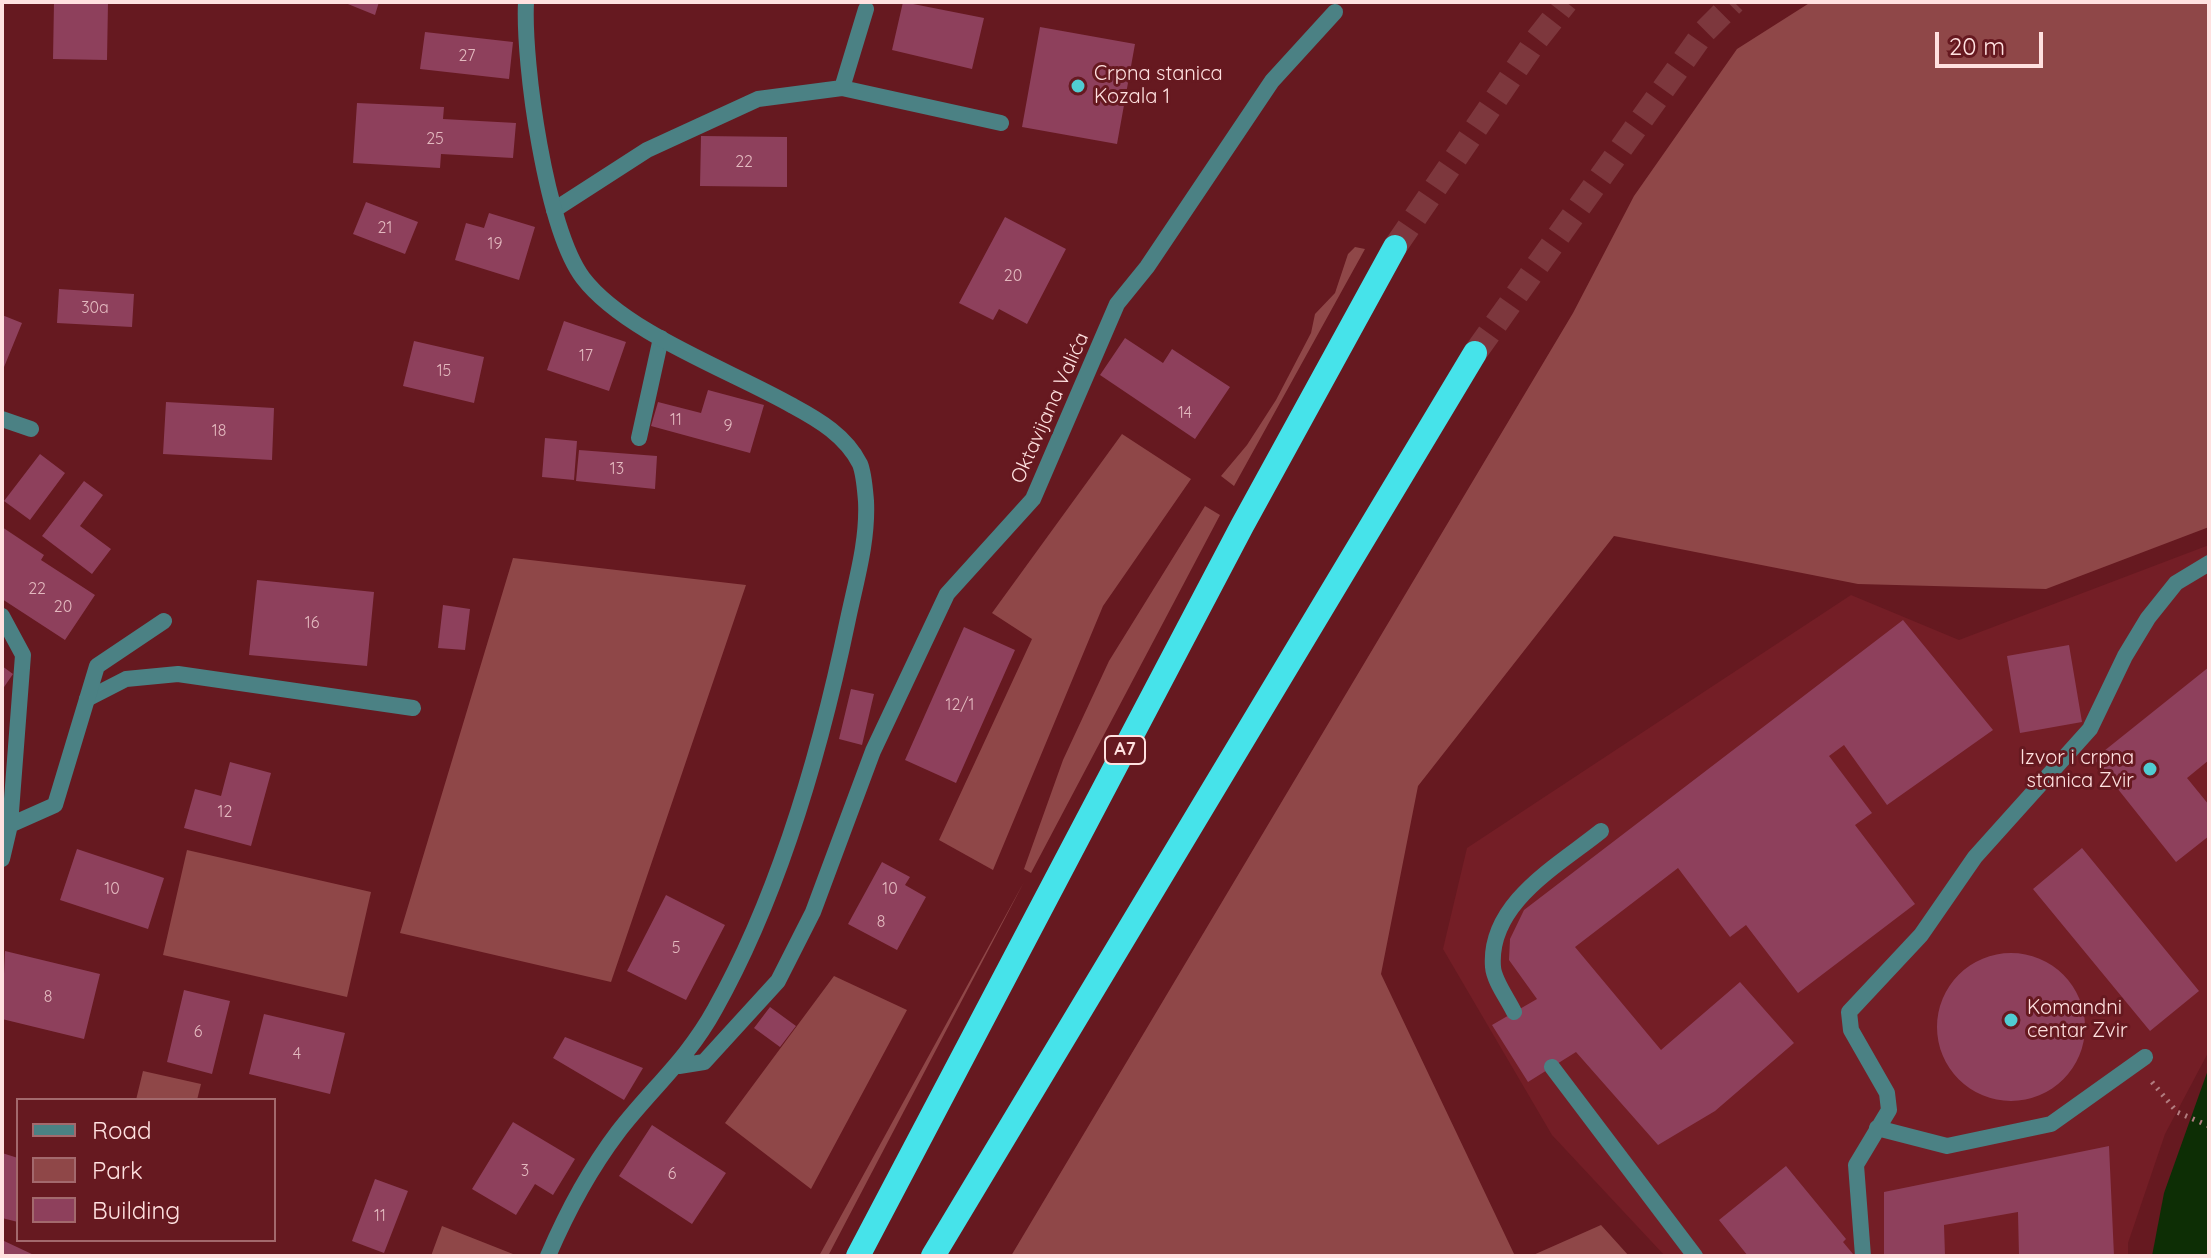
<!DOCTYPE html>
<html>
<head>
<meta charset="utf-8">
<style>
	body { margin:0 }
	#map { position:relative; width:2211px; height:1258px; overflow:hidden; background:#661920; font-family:Quicksand,sans-serif }
	canvas { display:block }
	.frame { position:absolute; inset:0; border:4px solid #ffe1e0; pointer-events:none }
	.legend { position:absolute; left:16px; top:1098px; width:260px; height:144px; box-sizing:border-box; background:#661920; border:2px solid #a3696d; margin:0; padding:10px 14px; list-style:none; font-size:24px; color:#ffe1e0 }
	.legend li { display:flex; align-items:center; gap:16px; height:40px }
	.legend b { width:40px; border:2px solid #a3696d }
	.scale { position:absolute; left:1935px; top:32px; width:108px; height:36px; box-sizing:border-box; border:4px solid #ffe1e0; border-top:0; padding-left:10px; font-size:24px; line-height:28px; white-space:nowrap; color:#ffe1e0; -webkit-text-stroke:6px #661920; paint-order:stroke }
</style>
</head>
<body>
<div id="map">
<canvas width="2211" height="1258"></canvas>
<div class="frame"></div>
<ul class="legend">
<li><b style="height:10px;background:#4b8184"></b>Road</li>
<li><b style="height:22px;background:#8f4748"></b>Park</li>
<li><b style="height:22px;background:#8e405c"></b>Building</li>
</ul>
<div class="scale">20 m</div>
</div>
<script>
const ctx = document.querySelector('canvas').getContext('2d');
ctx.lineJoin = 'round';
function paint(path, color) { ctx.fillStyle = color; ctx.fill(path, 'evenodd'); }
function trace(path, color, width, dash) { ctx.strokeStyle = color; ctx.lineWidth = width; ctx.lineCap = dash ? 'butt' : 'round'; ctx.setLineDash(dash || []); ctx.stroke(path); }
function write(font, color, halo, rows, align = 'center') {
  ctx.font = font + ' Quicksand,sans-serif'; ctx.lineWidth = 6; ctx.setLineDash([]); ctx.textBaseline = 'middle'; ctx.strokeStyle = halo; ctx.fillStyle = color; for (const [text, x, y, turn = 0] of rows) {
    ctx.save(); ctx.translate(x, y); ctx.rotate((+turn || 0) * Math.PI / 180); ctx.textAlign = isNaN(turn) ? turn : align; if (halo) ctx.strokeText(text, 0, 0); ctx.fillText(text, 0, 0); ctx.restore();
  }
}
const built = new Path2D(`
	M2209 545V1051L2165 1134 2128 1243V1256H1665L1552 1135 1443 949 1467 848 1851 595 1959 640Z`);
const green = new Path2D(`
	M1811 2H2209V527L2046 589 1858 584 1614 536 1418 786 1381 974 1515 1256H1011L1573 313 1634 196 1737 49Z
	M1355 247 1365 249 1234 486 1221 476 1247 445 1276 400 1311 333 1315 314 1335 293 1348 254Z
	M1122 434 1191 479 1103 606 993 870 939 840 1032 639 992 613Z
	M1205 506 1220 515 1031 873 1024 869 1063 760 1109 661Z
	M513 558 746 585 611 982 400 933Z
	M187 850 371 892 347 997 163 955Z
	M1024 882 828 1256H819Z
	M834 976 907 1010 811 1189 725 1123Z
	M143 1071 201 1084 197 1100H136Z
	M1601 1225 1629 1256H1531Z
	M442 1226 518 1256H431Z`);
const water = new Path2D(`
	M2209 1067V1256H2152L2164 1193Z`);
const building = new Path2D(`
	M54 2H108L107 60 53 59Z
	M343 2H379L375 15Z
	M903 2 984 18 972 69 892 50Z
	M1040 27 1135 44 1117 144 1022 127Z
	M425 32 513 42 509 79 420 69Z
	M357 103 444 107 443 119 516 123 513 158 441 154 440 168 353 163Z
	M701 136 787 137V187L700 186Z
	M366 202 418 222 405 254 353 234Z
	M489 213 535 227 519 280 455 260 466 223 484 228Z
	M1005 217 1066 249 1027 324 999 309 993 320 959 303Z
	M59 289 134 294 132 327 57 323Z
	M2 315 22 323 2 372Z
	M564 321 626 342 609 391 547 370Z
	M1125 338 1163 363 1172 349 1230 387 1195 439 1100 375Z
	M414 341 484 357 474 403 403 386Z
	M708 390 764 405 750 453 651 426 658 402 701 413Z
	M166 402 274 408 272 460 163 454Z
	M545 438 577 441 574 480 542 477Z
	M579 450 657 456 655 489 576 481Z
	M40 454 65 473 30 520 4 501Z
	M84 481 103 495 80 526 111 549 92 574 42 536Z
	M2 527 44 555 41 560 95 595 65 640 2 599Z
	M257 580 374 592 367 666 249 655Z
	M443 605 470 609 465 650 438 648Z
	M1903 620 1993 730 1887 805 1844 745 1829 756 1872 813 1855 825 1915 904 1798 993 1746 925 1730 937 1678 868 1575 947 1661 1050 1740 982 1794 1043 1715 1111 1658 1145 1576 1052 1528 1082 1492 1025 1537 999 1509 960 1510 939 1524 910Z
	M964 627 1015 650 956 783 905 760Z
	M2069 645 2082 722 2020 733 2007 656Z
	M2 666 13 674 2 690Z
	M2209 667V760L2187 778 2209 805V836L2176 862 2094 759Z
	M851 689 874 694 862 745 839 739Z
	M230 762 271 773 251 846 184 828 195 789 221 796Z
	M2082 848 2199 991 2150 1031 2033 889Z
	M77 849 164 878 148 929 60 900Z
	M882 862 910 877 905 885 926 897 897 950 848 924Z
	M666 895 725 925 686 1000 627 971Z
	M5 951 100 974 84 1039 2 1019Z
	M1937 1027a74 74 0 1 1 148 0a74 74 0 1 1-148 0Z
	M184 990 230 1001 212 1074 167 1062Z
	M770 1007 796 1026 780 1047 754 1028Z
	M264 1014 345 1033 330 1094 249 1074Z
	M565 1037 643 1068 624 1100 553 1058Z
	M513 1122 575 1159 553 1195 535 1184 516 1215 472 1189Z
	M652 1125 726 1173 692 1224 619 1176Z
	M2109 1146 2114 1256H2019L2018 1212 1944 1225 1945 1256H1884V1192Z
	M2 1153 18 1158V1222L2 1218Z
	M1786 1166 1846 1239 1843 1242 1853 1254 1850 1256H1748L1719 1220Z
	M375 1179 408 1191 384 1253 352 1241Z
	M2 1240 36 1256H2Z`);
const highwayTunnel = new Path2D(`
	M1395 247 1534 43 1566 2
	M1475 353 1704 32 1734 2`);
const path = new Path2D(`
	M2152 1082 2177 1112 2209 1126`);
const lane = new Path2D(`
	M842 88 866 9
	M554 210 647 150 758 99 842 88 1001 123
	M2 419 31 429
	M639 438 661 338
	M87 699 126 679 178 674 413 708
	M1514 1012C1508 999 1494 981 1493 967 1488 903 1559 865 1601 831
	M1552 1067 1695 1256
	M1877 1128 1947 1146 2051 1124 2145 1057
	M1863 1256 1856 1165 1889 1110 1887 1093 1851 1030 1849 1012 1921 935 1975 857 2090 729 2125 656 2148 618 2176 583 2209 563`);
const street = new Path2D(`
	M526 2C523 64 546 229 583 278 625 333 732 371 793 406 819 420 846 436 860 464 864 474 865 490 866 501 868 541 856 581 848 619 821 749 780 893 715 1009 687 1060 652 1088 618 1132 590 1169 566 1214 548 1256
	M2 616 23 655 10 825 2 859
	M10 825 55 805 97 666 164 621
	M679 1066 704 1062 778 981 813 912 873 751 947 594 1033 499 1117 304 1147 267 1272 81 1335 12`);
const highway = new Path2D(`
	M858 1256 1242 526 1395 247
	M933 1256 1475 353`);
const markers = [
	[1078,86,8,"#51ccd2"],
	[2150,769,8,"#51ccd2"],
	[2011,1020,8,"#51ccd2"]
];
const numberNames = [
	["27",467,56],
	["25",435,139],
	["22",744,162],
	["21",385,228],
	["19",495,244],
	["20",1013,276],
	["30a",95,308],
	["17",586,356],
	["15",444,371],
	["14",1185,413],
	["11",676,420],
	["9",728,426],
	["18",219,431],
	["13",617,469],
	["22",37,589],
	["20",63,607],
	["16",312,623],
	["12/1",960,705],
	["12",225,812],
	["10",112,889],
	["10",890,889],
	["8",881,922],
	["5",676,948],
	["8",48,997],
	["6",198,1032],
	["4",297,1054],
	["3",525,1171],
	["6",672,1174],
	["11",380,1216]
];
const shields = [
	[1125,750,40]
];
const shieldNames = [
	["A7",1125,750]
];
const poiNames = [
	["Crpna stanica",1094,74],
	["Kozala 1",1094,97],
	["Izvor i crpna",2134,758,"right"],
	["stanica Zvir",2134,781,"right"],
	["Komandni",2027,1008],
	["centar Zvir",2027,1031]
];
const streetNames = [
	["Oktavijana Valića",1050,408,-66]
];
paint(built, '#741e26');
paint(green, '#8f4748');
paint(water, '#0d2e05');
paint(building, '#8e405c');
trace(highwayTunnel, '#7d373d', 24, [24, 12]);
trace(path, '#b27d80', 5, [2, 6]);
trace(lane, '#4b8184', 16);
trace(street, '#4b8184', 16);
trace(highway, '#46e3ea', 24);
for (const [x, y, r, color] of markers) { const dot = new Path2D(); dot.arc(x, y, r, 0, 2 * Math.PI); ctx.fillStyle = color; ctx.fill(dot); trace(dot, '#661920', 3); }
write('16px', '#e3b9bf', null, numberNames);
for (const [x, y, w] of shields) { const box = new Path2D(); box.roundRect(x - w / 2, y - 14, w, 28, 6); ctx.fillStyle = '#661920'; ctx.fill(box); trace(box, '#ffe1e0', 2); }
write('bold 18px', '#ffe1e0', null, shieldNames);
write('20px', '#ffe1e0', '#661920', poiNames, 'left');
write('20px', '#ffe1e0', '#661920', streetNames);
</script>
</body>
</html>
